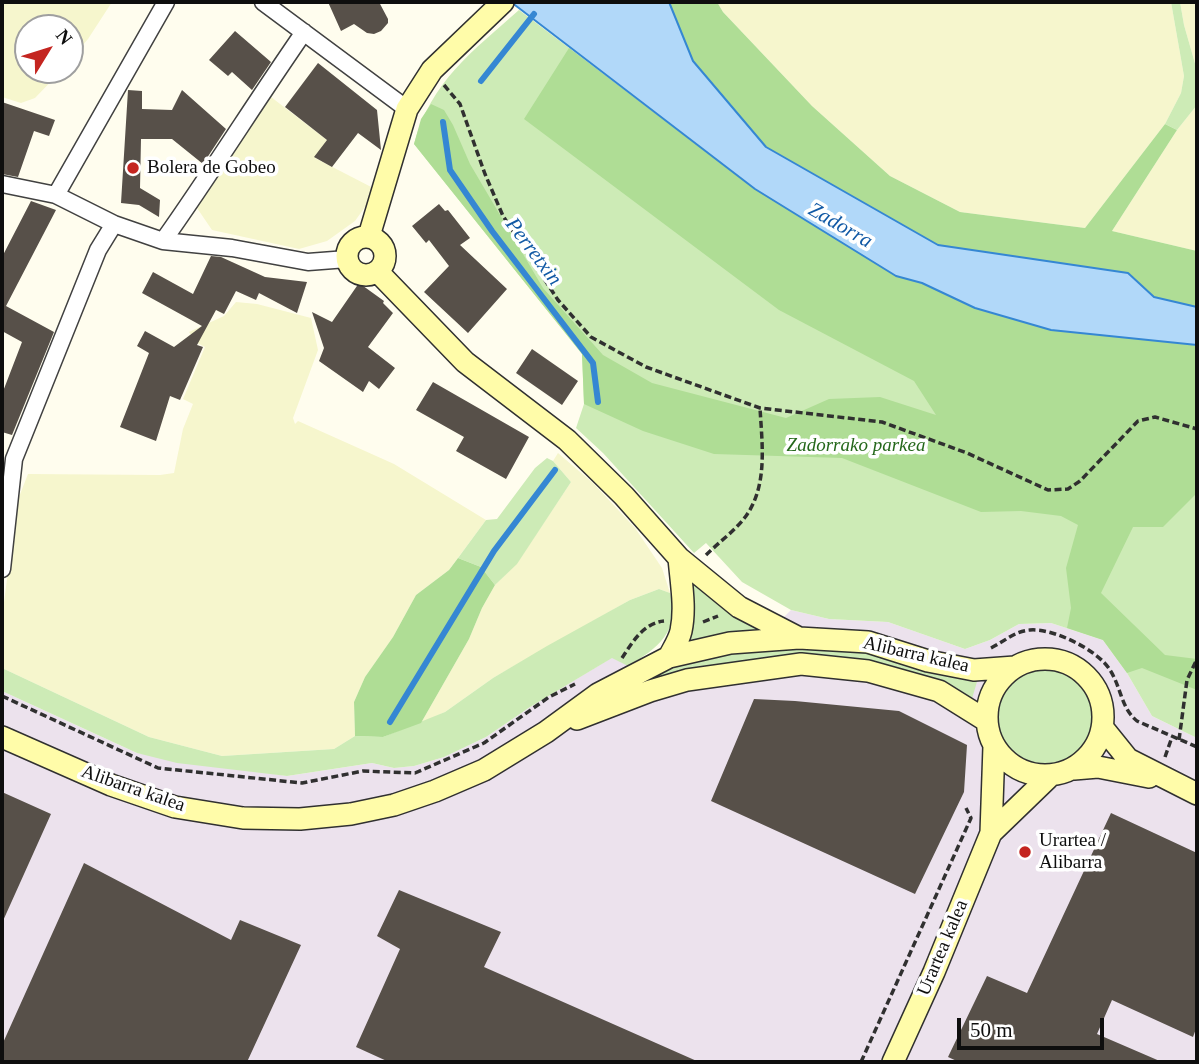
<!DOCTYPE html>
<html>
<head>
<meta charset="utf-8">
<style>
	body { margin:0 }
	#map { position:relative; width:1199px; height:1064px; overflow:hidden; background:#fffdee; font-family:"Times New Roman",serif }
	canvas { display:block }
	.frame { position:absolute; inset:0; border:4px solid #0e0e0e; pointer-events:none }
	.north { position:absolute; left:14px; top:14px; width:70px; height:70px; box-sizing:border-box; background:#fff; border:2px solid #9f9f9f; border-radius:50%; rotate:52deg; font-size:19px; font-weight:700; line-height:28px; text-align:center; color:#0e0e0e }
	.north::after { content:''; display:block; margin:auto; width:24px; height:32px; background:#c42520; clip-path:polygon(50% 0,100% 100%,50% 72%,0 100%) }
	.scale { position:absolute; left:957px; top:1018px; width:147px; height:32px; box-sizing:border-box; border:4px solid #0e0e0e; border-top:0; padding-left:9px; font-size:21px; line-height:24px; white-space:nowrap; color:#0e0e0e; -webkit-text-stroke:5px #fff; paint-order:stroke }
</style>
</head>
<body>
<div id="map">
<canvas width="1199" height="1064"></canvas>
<div class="frame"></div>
<div class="north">N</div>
<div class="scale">50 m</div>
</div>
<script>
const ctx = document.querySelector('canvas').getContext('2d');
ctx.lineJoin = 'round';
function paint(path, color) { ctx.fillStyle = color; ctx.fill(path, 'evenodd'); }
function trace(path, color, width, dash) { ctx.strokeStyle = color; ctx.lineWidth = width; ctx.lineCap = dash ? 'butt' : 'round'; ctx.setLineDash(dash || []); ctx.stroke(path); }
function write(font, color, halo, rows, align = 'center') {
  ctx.font = font + ' "Times New Roman",serif'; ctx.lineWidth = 7; ctx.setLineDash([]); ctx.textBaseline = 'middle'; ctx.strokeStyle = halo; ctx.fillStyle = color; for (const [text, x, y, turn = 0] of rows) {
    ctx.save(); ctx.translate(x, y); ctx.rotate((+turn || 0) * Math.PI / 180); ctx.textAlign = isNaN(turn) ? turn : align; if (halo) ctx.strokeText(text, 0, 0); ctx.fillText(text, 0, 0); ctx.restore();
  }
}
const industrial = new Path2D(`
	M791 610 829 619 888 622 965 649 990 640 1019 624 1051 623 1103 640 1127 673 1152 716 1197 738V1062H2V691L137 753 287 776 372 763 394 768 414 766 444 757 486 737 530 707 613 657 629 666 653 652 769 632Z`);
const farmland = new Path2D(`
	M2 2H112L88 39 70 60V28H28V70H62L35 98 21 103 2 97Z
	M717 2H1171L1184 76 1181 93 1165 124 1085 228 960 212 890 176 812 106 723 12Z
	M1180 2H1197V101L1196 67 1184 25Z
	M271 97 327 140 315 158 377 190 355 221 327 241 299 249 212 230 197 208Z
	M1197 105V251L1112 231 1177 130Z
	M236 302 257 304 311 318 318 350 293 418 295 424 298 421 394 464 486 520 449 570 416 595 393 637 365 677 354 702 355 736 334 749 222 756 149 737 2 668V618L17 502 28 474 160 475 174 473 183 429 193 404 183 399 205 347 197 343 189 332 224 316Z
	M558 453 593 483 635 528 662 568 670 593 659 589 630 600 493 678 445 712 421 723 469 639 482 608 495 585 517 563 571 482 553 461Z`);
const green = new Path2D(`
	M1171 2H1180L1184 25 1196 67 1197 105 1177 130 1165 124 1181 93 1184 76Z
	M519 10 755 189 896 276 1197 346V738L1152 716 1127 673 1103 640 1051 623 1019 624 990 640 965 649 888 622 829 619 791 610 742 582 706 543 694 553 603 453 576 428 584 404 582 354 414 144C431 81 473 51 519 10Z
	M547 458 553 461 571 482 517 564 495 585 481 567 458 558 486 520 497 519 535 468Z
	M689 578 769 632 685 645Z
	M659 589 670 593C682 630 657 649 628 666L612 658 530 707 486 737 444 757 414 766 394 768 372 763 287 776 177 763 137 753 2 691V668L149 737 222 756 334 749 355 736 383 737 445 712 493 678 547 646 630 600Z
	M792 645 855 648 979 675 971 702 862 665 635 690V682C684 657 738 649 792 645Z
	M996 718a49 49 0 1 1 98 0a49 49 0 1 1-98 0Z`);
const forest = new Path2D(`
	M669 2H717L723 12 812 106 890 176 960 212 1085 228 1165 124 1177 130 1112 231 1197 251V307L1154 297 1128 273 938 245 766 147 693 61Z
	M569 48 755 189 896 276 922 283 975 308 1197 346V493L1163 527H1133L1101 593 1165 655 1197 659V690L1142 668 1127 673 1103 640 1067 628 1071 608 1066 568 1078 525 1061 516 1021 511 981 512 842 458 714 454 643 431 584 404 582 354 414 144 421 119 431 104 444 110 453 125 470 164 543 288 603 355 652 383 786 418 829 399 880 397 936 415 914 381 779 310 524 119Z
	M458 558 481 567 495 585 482 608 469 639 421 723 383 737 355 736 354 702 365 677 393 637 416 595 449 570Z`);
const water = new Path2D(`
	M511 2H669L693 61 766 147 938 245 1128 273 1154 297 1197 307V345L1051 330 975 308 922 283 896 276 755 189Z`);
const stream = new Path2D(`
	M481 81 534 14
	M443 122 450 170 492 231 593 363 598 402
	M390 722 494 551 555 470`);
const building = new Path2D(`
	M328 2H379L388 19V23L381 31 374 34 367 33 354 24 341 31Z
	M235 31 271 62 252 90 232 72 228 76 209 60Z
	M318 63 377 110 381 150 358 133 332 167 314 157 327 140 285 107Z
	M128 90 142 91V109L172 110 182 90 226 129 203 164 172 139H141L140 188 160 200 159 217 139 205 121 203Z
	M2 102 55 120 49 136 34 131 18 177 2 174Z
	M31 201 56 210 6 306 54 332 12 435 2 432V394L22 342 2 331V257Z
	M439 204 445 211 448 210 470 238 460 245 507 289 468 333 424 292 449 266 429 240 426 243 412 226Z
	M211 256 221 257 265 277 307 282 297 313 259 293 256 300 236 291 224 314 216 310 197 345 203 347 180 400 170 396 156 441 120 427 149 353 137 346 145 331 174 347 202 326 142 293 153 272 193 294Z
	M359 283 384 301 383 303 393 313 368 347 395 368 379 389 369 381 363 392 319 361 324 348 312 312 332 322Z
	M532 349 578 381 562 405 516 373Z
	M433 382 529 437 506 479 456 451 464 437 416 410Z
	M754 699 795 701 899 711 967 745 964 792 915 894 711 801Z
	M2 792 51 814 2 923Z
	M1111 813 1197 853V1026L1193 1037 1112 1000 1097 1034 1162 1062H959L948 1057 987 976 1027 993Z
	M84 863 231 940 240 920 301 945 247 1062H2V1045Z
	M399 890 501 932 484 967 699 1062H389L356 1047 400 949 377 936Z`);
const path = new Path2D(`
	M444 85 460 104 485 174 503 216 558 300 591 337 646 367 760 408 882 422 967 453 1048 490 1068 489 1080 481 1138 421 1155 417 1197 429
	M706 555C719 542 736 530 746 516 768 485 762 444 760 408
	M703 622 718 616
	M991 648C1005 641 1015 631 1030 630 1053 628 1098 650 1110 670 1121 687 1121 708 1137 721L1197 747
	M622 658C632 643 643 623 664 621
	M2 696 158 768 302 783 363 771 415 773 484 743 549 697 575 684
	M1179 740 1187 680 1197 659
	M1165 757 1172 737
	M861 1062 971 818 966 808`);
const street = new Path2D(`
	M263 2 407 109
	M2 184 56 195 114 224 163 241 232 248 308 262 347 259
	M56 195 166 2
	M163 241C212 172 256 101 304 32
	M2 569 14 459 98 250 114 224`);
const secondary = new Path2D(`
	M369 236 407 109 432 70 503 2
	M347 256a19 19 0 1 1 38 0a19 19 0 1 1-38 0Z
	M378 272 465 362 567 440 624 496 679 558 739 607 797 637
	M669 657C673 649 679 640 681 631 686 608 681 582 679 558
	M987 717a58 58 0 1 1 116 0a58 58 0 1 1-116 0Z
	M577 719 650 691 687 680 801 664 868 671 939 691 987 721
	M1103 728 1128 759 1197 794
	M2 737 111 785 175 807 243 818 300 819 351 814 394 805 435 791 484 770 546 732 598 694 669 657 730 643 799 638 868 642 928 661 974 670 1015 667
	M1074 769 1098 767 1149 777
	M991 833 1050 776
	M893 1062 934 972 991 833 994 746`);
const markers = [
	[133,168,7,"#c42520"],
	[1025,852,7,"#c42520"]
];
const poiNames = [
	["Bolera de Gobeo",147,168],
	["Urartea /",1039,841],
	["Alibarra",1039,863]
];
const parkNames = [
	["Zadorrako parkea",856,446]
];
const streetNames = [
	["Alibarra kalea",916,655,13],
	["Alibarra kalea",133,789,19],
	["Urartea kalea",943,948,-67]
];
const waterNames = [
	["Zadorra",840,226,30],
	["Perretxin",533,252,53]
];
paint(industrial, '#ece2ed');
paint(farmland, '#f6f6cd');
paint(green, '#cdebb6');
paint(forest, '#afdd95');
paint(water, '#b1d8f9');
trace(water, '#3587d3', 2);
trace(stream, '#3587d3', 6);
paint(building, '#575049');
trace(street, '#414141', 19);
trace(secondary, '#303030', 24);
trace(path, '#303030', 3.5, [7, 3.5]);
trace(street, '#fff', 16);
trace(secondary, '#fffca9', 21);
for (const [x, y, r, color] of markers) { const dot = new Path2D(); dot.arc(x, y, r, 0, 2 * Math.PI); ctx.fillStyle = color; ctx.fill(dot); trace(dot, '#fff', 2.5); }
write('19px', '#0e0e0e', '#fff', poiNames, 'left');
write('italic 19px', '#25681b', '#fff', parkNames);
write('19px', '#0e0e0e', '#fff', streetNames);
write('italic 21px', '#1159a5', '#fff', waterNames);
</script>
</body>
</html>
